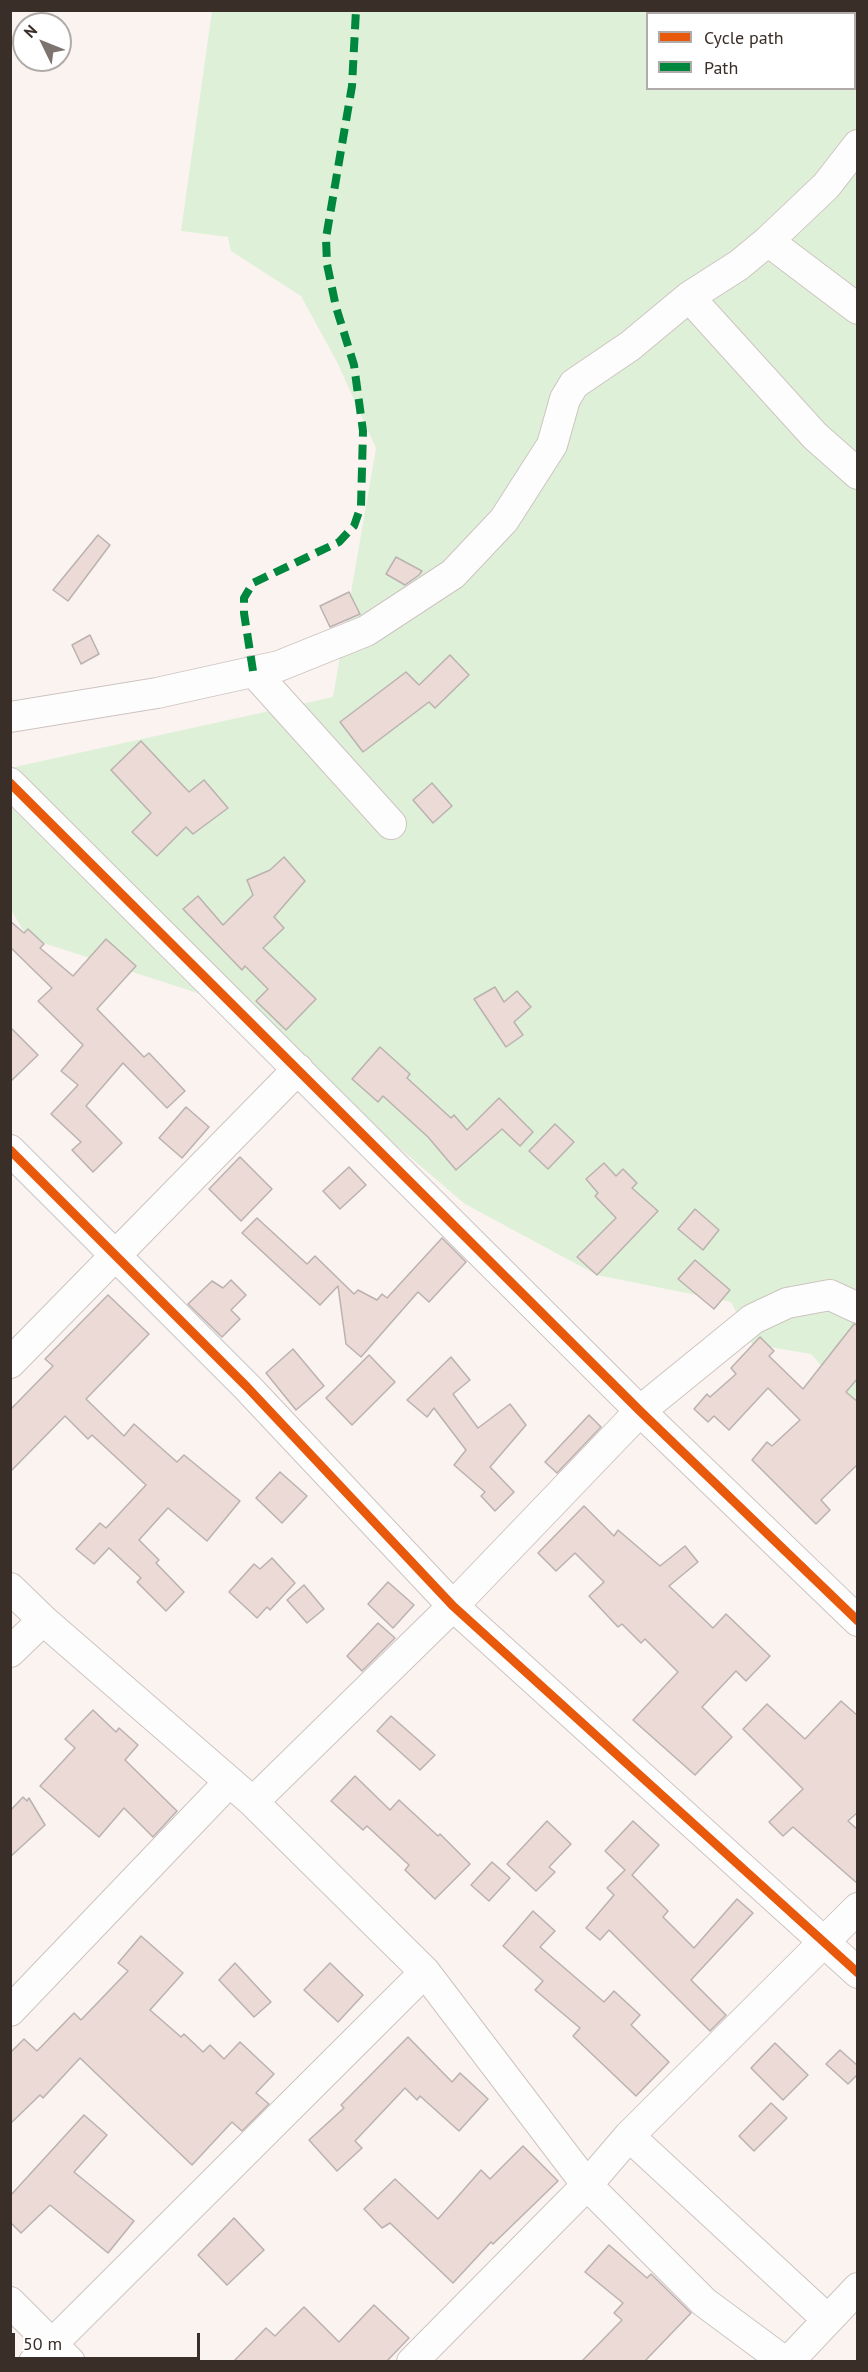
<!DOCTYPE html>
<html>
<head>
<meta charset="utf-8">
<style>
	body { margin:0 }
	#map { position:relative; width:868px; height:2372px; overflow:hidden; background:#faf3f0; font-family:"PT Sans",sans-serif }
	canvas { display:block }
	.frame { position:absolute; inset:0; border:12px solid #3a2e29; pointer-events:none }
	.legend { position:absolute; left:646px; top:12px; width:210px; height:78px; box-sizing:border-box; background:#fff; border:2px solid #b0aba9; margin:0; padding:8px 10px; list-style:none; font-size:18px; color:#3a2e29 }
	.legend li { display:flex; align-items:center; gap:12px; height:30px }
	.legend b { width:30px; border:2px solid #b0aba9 }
	.north { position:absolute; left:12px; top:12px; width:60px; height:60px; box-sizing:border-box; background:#fff; border:2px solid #b0aba9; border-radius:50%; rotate:313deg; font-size:16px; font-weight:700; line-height:24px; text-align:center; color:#3a2e29 }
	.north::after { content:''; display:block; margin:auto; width:21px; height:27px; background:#7d736f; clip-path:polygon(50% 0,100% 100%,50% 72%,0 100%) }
	.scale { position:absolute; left:12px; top:2333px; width:188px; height:27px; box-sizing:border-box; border:3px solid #3a2e29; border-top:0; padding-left:8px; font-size:18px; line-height:21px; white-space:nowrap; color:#3a2e29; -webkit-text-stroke:4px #fff; paint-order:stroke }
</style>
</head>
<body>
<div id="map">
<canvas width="868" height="2372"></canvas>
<div class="frame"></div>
<ul class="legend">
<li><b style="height:8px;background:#e8590c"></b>Cycle path</li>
<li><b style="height:8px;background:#00873e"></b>Path</li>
</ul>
<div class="north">N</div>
<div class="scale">50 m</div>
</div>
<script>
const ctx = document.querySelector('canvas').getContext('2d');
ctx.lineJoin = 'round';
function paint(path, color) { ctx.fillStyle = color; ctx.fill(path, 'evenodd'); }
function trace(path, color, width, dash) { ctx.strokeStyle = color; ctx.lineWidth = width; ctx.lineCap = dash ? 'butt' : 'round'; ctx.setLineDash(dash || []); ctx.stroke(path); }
const green = new Path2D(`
	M212 11H857V1406L811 1354 752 1344 731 1302 597 1275 465 1204 231 1004 28 938 11 910 10 768 333 697 376 448 337 362 301 296 231 251 228 237 181 231ZM648 14H854V88H648Z`);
const building = new Path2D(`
	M98 535 110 545 68 601 53 590Z
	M396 557 422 571 419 575 405 585 386 574Z
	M349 592 360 614 330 627 320 606Z
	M90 635 99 654 81 664 72 645Z
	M450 655 469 675 435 708 429 702 363 752 340 722 406 672 419 685Z
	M141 741 189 792 204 780 228 808 193 834 186 827 157 856 132 832 151 813 111 770Z
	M432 783 452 806 433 823 413 800Z
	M284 857 305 881 274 917 284 928 263 948 316 999 286 1030 256 1001 268 989 245 966 242 970 183 909 198 896 223 925 253 895 247 880 270 870Z
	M10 921 24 933 28 929 44 944 40 948 73 976 106 939 136 966 97 1009 144 1057 149 1053 185 1091 167 1108 123 1063 86 1106 122 1143 93 1172 72 1150 81 1142 51 1114 78 1085 61 1071 83 1045 38 1001 52 988 10 947Z
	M495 987 504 1002 517 991 531 1007 514 1022 523 1035 506 1047 474 999Z
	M10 1027 38 1055 10 1082Z
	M380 1047 410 1074 407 1078 451 1118 454 1115 467 1130 499 1098 533 1132 520 1146 502 1129 456 1170 428 1137 383 1096 378 1102 352 1079Z
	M186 1107 209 1127 182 1158 159 1138Z
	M555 1124 574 1142 548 1169 529 1151Z
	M240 1157 272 1189 241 1221 209 1189Z
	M604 1163 616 1176 623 1169 637 1183 632 1188 658 1211 597 1275 577 1257 616 1218 595 1196 598 1193 586 1179Z
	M349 1167 366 1185 340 1209 323 1191Z
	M695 1209 719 1230 703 1250 678 1229Z
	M257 1218 307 1264 315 1256 354 1294 358 1290 377 1300 382 1294 387 1298 442 1238 466 1262 429 1302 418 1292 361 1357 346 1344 338 1286 320 1305 242 1233Z
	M695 1260 730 1290 714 1309 678 1279Z
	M231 1280 246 1295 231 1310 240 1319 222 1337 188 1304 212 1281 223 1288Z
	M108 1295 149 1334 86 1399 124 1436 134 1424 177 1462 184 1455 240 1501 207 1541 168 1508 139 1540 159 1560 156 1563 184 1592 166 1611 137 1582 141 1578 109 1548 94 1564 76 1549 100 1523 106 1528 146 1485 92 1435 88 1439 65 1416 10 1472V1410L53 1366 45 1359Z
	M854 1324 858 1325V1378L846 1392 858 1402V1464L821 1500 830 1510 816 1524 752 1460 767 1442 772 1446 800 1420 768 1388 729 1430 714 1416 708 1422 694 1409 707 1394 710 1397 736 1374 731 1368 760 1337 774 1351 769 1356 803 1389Z
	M293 1349 324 1386 296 1410 266 1373Z
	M369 1355 395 1382 352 1425 326 1398Z
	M451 1357 470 1380 453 1394 478 1428 510 1404 526 1425 490 1467 514 1492 495 1511 481 1496 485 1492 454 1465 466 1450 434 1408 427 1417 407 1400Z
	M589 1415 601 1427 557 1473 545 1462Z
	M280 1472 307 1496 282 1523 256 1498Z
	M584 1506 614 1536 618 1530 660 1566 685 1546 698 1562 669 1586 713 1628 726 1614 770 1656 746 1681 736 1671 702 1707 732 1737 695 1775 633 1720 678 1672 645 1639 641 1643 622 1624 618 1627 589 1596 604 1582 575 1553 556 1571 538 1553Z
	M272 1558 295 1583 270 1610 267 1607 257 1618 229 1592 254 1564 260 1569Z
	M388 1582 414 1605 393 1628 368 1604Z
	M304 1585 324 1609 307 1623 287 1600Z
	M378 1623 395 1638 362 1671 347 1656Z
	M841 1701 858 1716V1812L848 1821 858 1830V1884L793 1827 783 1836 769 1822 803 1789 743 1729 767 1704 805 1739Z
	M93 1710 116 1732 119 1728 138 1745 125 1760 177 1811 153 1837 124 1808 99 1837 40 1786 75 1748 65 1739Z
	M391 1716 435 1755 420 1770 377 1731Z
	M355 1776 390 1810 399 1800 438 1836 440 1834 470 1864 435 1899 405 1870 409 1865 367 1826 363 1830 331 1801Z
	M23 1797 27 1801 29 1798 45 1825 10 1857V1811Z
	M547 1821 571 1844 549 1867 555 1872 536 1891 507 1864Z
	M633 1821 659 1845 632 1875 668 1911 663 1917 694 1948 737 1899 753 1913 691 1980 726 2015 710 2031 609 1930 600 1940 586 1928 614 1895 607 1888 625 1870 605 1851Z
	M492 1862 510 1878 489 1901 471 1885Z
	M533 1911 555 1931 540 1947 604 2002 614 1991 640 2015 631 2025 669 2062 636 2096 573 2036 580 2028 535 1990 543 1981 503 1946Z
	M141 1936 183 1973 150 2010 181 2037 184 2034 203 2052 210 2045 224 2059 240 2042 274 2074 256 2093 269 2104 242 2131 232 2122 192 2165 80 2058 43 2098 40 2095 10 2124V2053L24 2039 37 2051 74 2013 81 2020 128 1971 118 1963Z
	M235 1963 271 2002 254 2017 219 1980Z
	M330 1963 363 1995 338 2022 304 1990Z
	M408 2037 452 2082 460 2073 488 2099 459 2131 420 2096 417 2100 405 2088 355 2141 362 2148 337 2171 309 2140 344 2108 341 2105Z
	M775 2043 808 2075 783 2100 751 2068Z
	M840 2050 858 2066V2074L848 2084 826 2064Z
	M771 2103 787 2118 754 2151 739 2136Z
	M84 2115 107 2135 74 2172 134 2221 108 2253 50 2205 21 2233 10 2222V2196Z
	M523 2146 558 2181 493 2244 491 2242 453 2283 390 2223 382 2228 364 2209 395 2179 438 2219 481 2170 490 2179Z
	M234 2218 264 2250 227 2285 198 2255Z
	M609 2245 647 2278 651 2274 691 2313 645 2361H582L622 2320 614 2313 623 2303 585 2272Z
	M374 2305 409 2338 387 2361H234L266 2328 275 2336 304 2307 339 2342Z`);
const minor = new Path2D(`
	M768 241 858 309
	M689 297 815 436 858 474
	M253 671 391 824
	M10 717 157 693 279 666 366 631 453 574 504 520 552 445 565 399 574 384 630 346 689 297 739 265 768 241 826 186 858 145
	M10 783 640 1411 858 1621
	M10 1150 247 1387 453 1606 858 1973
	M10 1363 298 1069
	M10 1588 43 1620 253 1802 425 1972 587 2185 704 2302 785 2362
	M10 1652 43 1620
	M253 1802 453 1606 640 1411 753 1319 787 1303 830 1295 858 1308
	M10 2011 229 1782
	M629 2136 827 2319
	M10 2302 70 2362
	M34 2362 425 1972
	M412 2362 587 2185 629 2136 858 1908
	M788 2362 858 2288`);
const quiet = new Path2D(`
	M253 671 244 613V598L253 583 339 542 354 526 361 506 363 431 354 365 336 307 327 264 326 238 352 86 356 10`);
const cycleway = new Path2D(`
	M10 783 640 1411 858 1621
	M10 1150 247 1387 453 1606 858 1973`);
paint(green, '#def1d8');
paint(building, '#ebdad6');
trace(building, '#bbb2b0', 1.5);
trace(minor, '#cdc4c1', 32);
trace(minor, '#fefdfd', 30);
trace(quiet, '#00873e', 8, [15, 8]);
trace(cycleway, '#e8590c', 9);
</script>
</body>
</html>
